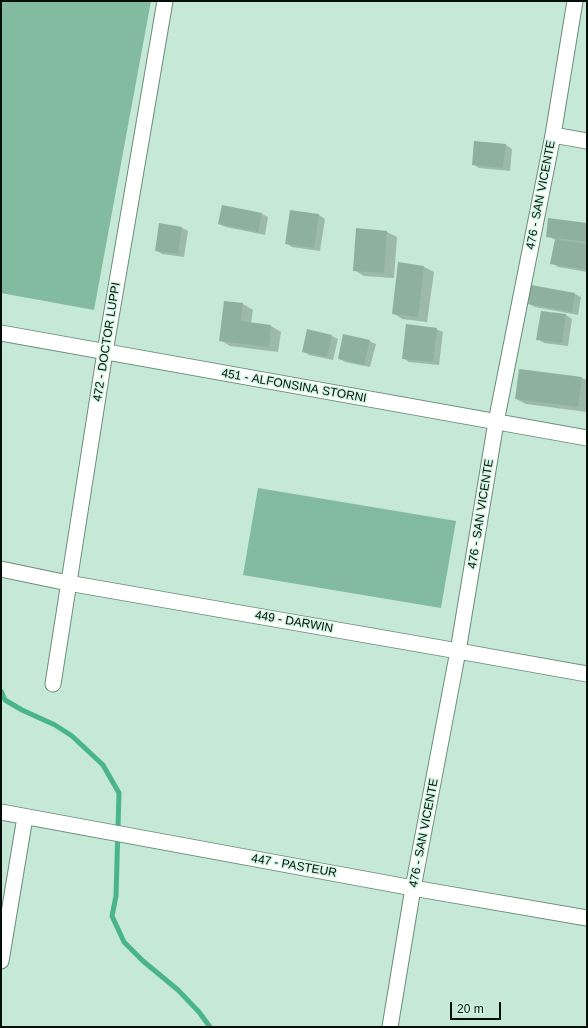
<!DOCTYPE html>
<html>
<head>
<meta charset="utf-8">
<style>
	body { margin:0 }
	#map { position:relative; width:588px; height:1028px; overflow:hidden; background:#c5e8d7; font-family:Helvetica,sans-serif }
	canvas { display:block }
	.frame { position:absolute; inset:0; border:2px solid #040f09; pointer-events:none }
	.scale { position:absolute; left:450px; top:1002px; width:51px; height:18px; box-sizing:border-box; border:2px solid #040f09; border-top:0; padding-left:5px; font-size:12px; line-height:14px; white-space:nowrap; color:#040f09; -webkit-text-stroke:3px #d2f6e4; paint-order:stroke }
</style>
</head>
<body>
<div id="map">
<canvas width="588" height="1028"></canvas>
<div class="frame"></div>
<div class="scale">20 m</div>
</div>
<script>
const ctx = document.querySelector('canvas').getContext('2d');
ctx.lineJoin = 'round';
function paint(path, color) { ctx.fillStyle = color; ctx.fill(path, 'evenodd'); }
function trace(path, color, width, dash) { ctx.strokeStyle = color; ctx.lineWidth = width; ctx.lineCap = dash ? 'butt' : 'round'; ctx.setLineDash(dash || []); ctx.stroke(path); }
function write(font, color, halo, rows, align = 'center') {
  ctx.font = font + ' Helvetica,sans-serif'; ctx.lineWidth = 3; ctx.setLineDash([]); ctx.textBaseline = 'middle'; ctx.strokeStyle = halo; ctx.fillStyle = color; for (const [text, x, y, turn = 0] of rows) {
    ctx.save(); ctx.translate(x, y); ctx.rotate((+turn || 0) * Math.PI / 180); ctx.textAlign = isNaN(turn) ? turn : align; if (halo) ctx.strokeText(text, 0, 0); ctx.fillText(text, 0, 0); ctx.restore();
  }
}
const green = new Path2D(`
	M1 1H151L94 310 1 293Z
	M258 488 456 521 441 608 243 575Z`);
const shadow = new Path2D(`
	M506 145 512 149 510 171 479 168 473 164Z
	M291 211 319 215 325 219 320 251 292 247 286 243Z
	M262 214 268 217 265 235 226 227 219 224Z
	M587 224V272L558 267 552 263 556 240 547 236Z
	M182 228 188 231 184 257 162 254 156 250Z
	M357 230 387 232 397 237 394 278 364 276 354 270Z
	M424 267 434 272 427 322 402 319 393 313Z
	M532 286 575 294 581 297 578 315 535 307 529 304Z
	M225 302 243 304 253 310 251 323 271 326 281 332 278 352 230 346 220 340Z
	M566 315 572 319 568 346 544 343 538 339Z
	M436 329 443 332 439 365 409 362 403 358Z
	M332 336 338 339 333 360 309 355 303 351Z
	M369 341 376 344 370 367 345 362 339 358Z
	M520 370 582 378 587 380V412L526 404 516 399Z`);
const stream = new Path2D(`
	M1 691 5 700 22 710 55 725 72 736 103 765 119 793 116 896 112 916 124 942 143 961 178 990 199 1012 210 1027`);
const building = new Path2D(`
	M474 141 506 144 503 168 472 165Z
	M222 205 262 213 258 232 218 224Z
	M290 210 319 214 314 248 285 244Z
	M548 218 587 223V242L546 237Z
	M159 223 182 227 178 254 155 251Z
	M356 228 387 231 384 273 353 271Z
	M555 239 587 244V270L550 264Z
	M398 262 424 266 418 317 392 314Z
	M531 285 575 293 572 312 528 304Z
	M224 301 243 303 241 321 271 325 269 347 219 341Z
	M541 311 566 314 562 343 536 340Z
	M406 324 437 328 433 362 402 359Z
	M307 329 332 335 327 357 302 352Z
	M343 334 370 340 364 365 338 359Z
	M519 369 582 377 578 407 515 399Z`);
const street = new Path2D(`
	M553 135 587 141
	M1 333 587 438
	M1 569 68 583 458 651 587 674
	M53 684 105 352 165 1
	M1 812 413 888 587 918
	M1 961 25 817
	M390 1027 413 888 458 651 496 422 553 135 575 1`);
const streetNames = [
	["476 - SAN VICENTE",541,195,-79],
	["472 - DOCTOR LUPPI",107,342,-81],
	["451 - ALFONSINA STORNI",294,386,10],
	["476 - SAN VICENTE",481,514,-81],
	["449 - DARWIN",294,622,10],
	["476 - SAN VICENTE",424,833,-79],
	["447 - PASTEUR",294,866,10]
];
paint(green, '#83bba1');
paint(shadow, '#0003');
trace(stream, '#4ab58a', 5);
paint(building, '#8eb09f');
trace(street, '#6b8c7c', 17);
trace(street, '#fff', 15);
write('12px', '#040f09', '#d2f6e4', streetNames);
</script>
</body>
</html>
